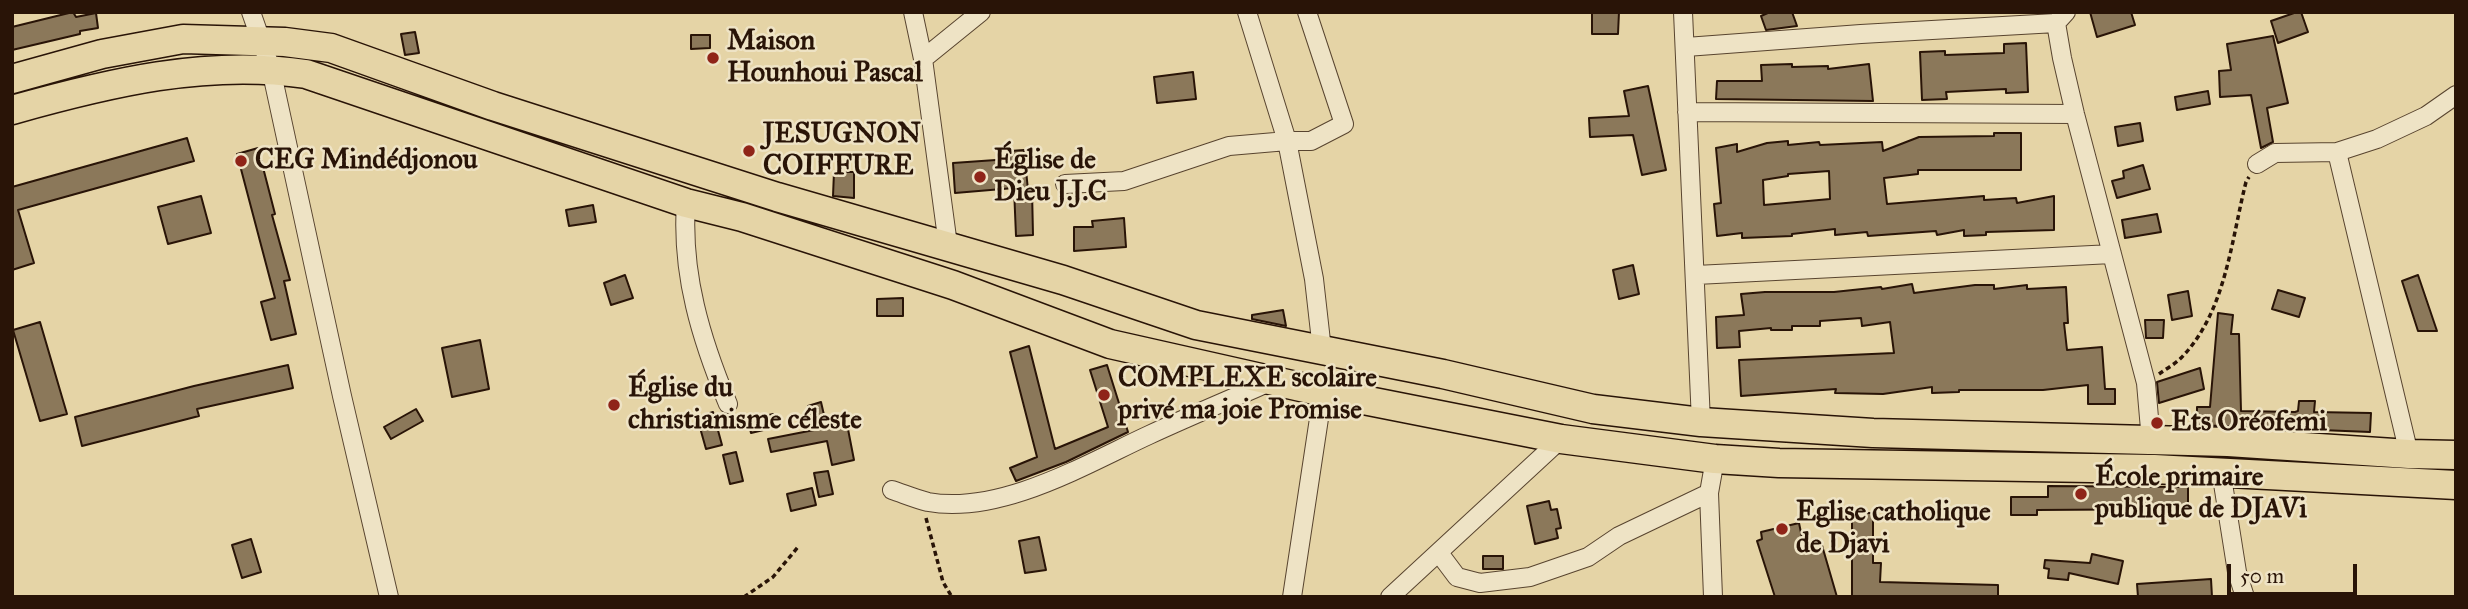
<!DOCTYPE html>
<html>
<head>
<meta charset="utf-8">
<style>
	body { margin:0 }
	#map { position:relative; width:2468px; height:609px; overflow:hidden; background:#e5d4a6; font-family:"IM FELL Great Primer",serif }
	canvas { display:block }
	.frame { position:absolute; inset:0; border:14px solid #291407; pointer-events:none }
	.scale { position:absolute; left:2227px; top:564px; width:130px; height:32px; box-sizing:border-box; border:4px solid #291407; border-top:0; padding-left:9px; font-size:21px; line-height:24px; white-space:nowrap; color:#291407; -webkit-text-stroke:5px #eee3c5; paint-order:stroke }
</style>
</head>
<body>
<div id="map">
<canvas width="2468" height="609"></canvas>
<div class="frame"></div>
<div class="scale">50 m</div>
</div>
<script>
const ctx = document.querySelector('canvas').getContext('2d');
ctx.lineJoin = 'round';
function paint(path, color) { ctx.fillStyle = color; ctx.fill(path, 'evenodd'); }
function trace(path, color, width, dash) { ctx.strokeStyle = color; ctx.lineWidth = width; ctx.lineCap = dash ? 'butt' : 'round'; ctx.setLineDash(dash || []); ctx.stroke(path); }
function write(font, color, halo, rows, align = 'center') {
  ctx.font = font + ' "IM FELL Great Primer",serif'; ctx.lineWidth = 5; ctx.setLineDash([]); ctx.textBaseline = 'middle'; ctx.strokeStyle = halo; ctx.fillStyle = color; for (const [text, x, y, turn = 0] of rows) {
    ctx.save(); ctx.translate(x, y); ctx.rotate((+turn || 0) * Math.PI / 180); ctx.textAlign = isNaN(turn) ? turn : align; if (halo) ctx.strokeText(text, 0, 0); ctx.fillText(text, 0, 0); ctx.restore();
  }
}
const building = new Path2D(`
	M73 12 76 17 96 13 98 28 80 31V34L12 50V27Z
	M1592 12H1619L1618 34H1592Z
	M1770 12H1792L1797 26 1766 30 1761 16Z
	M2090 12H2131L2135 25 2097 37Z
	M2297 12H2301L2308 32 2278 43 2271 21Z
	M415 32 419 53 405 55 401 34Z
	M691 35H710V48L691 49Z
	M2273 36 2288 103 2267 108 2273 142 2261 148 2251 95 2220 97 2219 71 2231 70 2227 44Z
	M2026 43 2028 92 2006 93V89L1946 92 1947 99 1922 100 1920 52 1945 51V55L2004 53V44Z
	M1792 64V67L1828 66V69L1869 64 1873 101 1716 99 1717 81H1762L1761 65Z
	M1193 72 1196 99 1157 103 1154 77Z
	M1648 86 1666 170 1642 175 1633 135 1590 137 1589 118 1629 116 1624 91Z
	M2208 91 2210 104 2177 110 2175 97Z
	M2140 123 2143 141 2118 146 2115 127Z
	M1994 133H2021V170H1918V174L1884 178 1887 204 1984 196V200L2016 198 2017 203 2054 196V230L1986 232V235L1964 236V230L1937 235 1936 231 1868 236 1867 232 1835 235V229L1792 234V236L1742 238V233L1717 236 1714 204 1721 203 1716 148 1737 144V152L1767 143 1788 141V145L1819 142 1820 145 1882 142 1883 151 1919 137 1994 136ZM1829 171 1830 199 1764 205 1763 180 1788 176V174Z
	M187 138 194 161 18 210 34 263 12 270V187Z
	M258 148 275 214 272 215 290 280 284 281 296 334 271 340 261 302 275 298 237 154Z
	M1024 150 1028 190H1032L1033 235 1016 236 1014 188 955 193 953 163 1010 159V151Z
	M2143 165 2150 189 2117 198 2112 181 2124 178 2123 171Z
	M834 172H854V198L833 196Z
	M201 196 211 233 168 244 158 207Z
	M593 205 596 222 569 226 566 210Z
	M2157 214 2161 232 2125 238 2122 220Z
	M1124 218 1126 247 1074 251V227H1093L1092 221Z
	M1633 265 1639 294 1619 299 1613 270Z
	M625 275 633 298 611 305 604 283Z
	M2418 275 2437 331H2418L2402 281Z
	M1912 284 1914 293 1975 285H1994V289L2027 285V289L2066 287 2068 323H2064L2067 350 2102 347 2105 389H2115V404H2088V385L2043 390H1959V392L1932 393V387L1883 394 1835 393 1836 389 1741 396 1739 360 1894 353 1890 322 1862 326 1861 318 1820 321V326H1792V330H1771V328L1739 331 1740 347 1717 348 1716 317 1744 315 1741 294 1765 292H1834L1881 287 1882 289Z
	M2278 290 2305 298 2299 317 2272 309Z
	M2188 291 2192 316 2172 320 2168 295Z
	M903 298V316H877V299Z
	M1283 310 1286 326 1252 319V315Z
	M2218 313 2233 315 2231 334H2239L2241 411 2295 412 2298 411 2299 401H2315L2314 412 2371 413 2370 432 2197 425V407H2210Z
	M2145 320H2164L2163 338H2146Z
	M40 322 67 414 40 421 13 330Z
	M480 340 489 389 452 397 442 348Z
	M1029 346 1055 449 1108 427 1090 370 1107 365 1128 432 1066 462 1016 481 1010 468 1037 457 1010 352Z
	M288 365 293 388 197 409 199 416 82 446 75 417 194 386Z
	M2200 368 2204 389 2159 403 2157 382Z
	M821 402 827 428 847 424 854 460 832 465 827 441 771 452 768 439 814 430 808 406Z
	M416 409 423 421 391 439 384 427Z
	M713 412 722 445 706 449 697 417Z
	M773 414 776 427 751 433 748 420Z
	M736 452 743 481 730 484 723 455Z
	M828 471 833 494 819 497 814 473Z
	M2048 486 2188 487V509L2037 510V515H2011V497H2048Z
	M812 488 816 505 791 511 787 494Z
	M1549 501 1551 510 1557 509 1561 528 1556 529 1558 538 1535 544 1527 506Z
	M1852 513H1873V563H1881L1880 582 1998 585V597H1852Z
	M1799 523 1804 547 1821 542 1837 597H1775L1757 541 1762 539 1761 532Z
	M1039 537 1046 570 1025 573 1019 541Z
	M251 539 261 572 242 578 232 545Z
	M2092 554 2123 561 2118 584 2069 573 2068 580 2048 578 2049 569 2044 568 2045 560 2090 563Z
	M1483 556H1503V569H1483Z
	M2211 579 2212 597H2138L2137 584Z`);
const path = new Path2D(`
	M2159 374C2166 369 2175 364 2181 358 2226 312 2231 241 2246 182L2249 177
	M926 518 943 582 952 597
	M744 597 773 577 798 547`);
const minor = new Path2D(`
	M251 12 271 69 342 396 389 597
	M913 12 923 59 948 245
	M1247 12 1287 141 1314 279 1322 350
	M1683 12 1701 422
	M2056 23 2062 58 2075 114 2146 383 2151 441
	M1686 47 1861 34 2056 23 2066 12
	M923 59 981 12
	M1687 112 2075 114
	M2337 152 2409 454
	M2257 164 2275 153 2337 152 2377 139 2426 116 2456 95
	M1065 184 1124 181 1229 146 1287 141H1311L1344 124 1307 12
	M686 203C681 274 701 339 728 404
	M1696 275 2112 254
	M2221 471 2237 572 2245 597
	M892 490C904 494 916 499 928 502 1001 515 1086 464 1149 435 1190 416 1231 399 1272 381
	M1439 553 1457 577 1480 583 1530 577 1588 557 1619 536 1709 493
	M1292 597 1323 392
	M1390 597 1561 439
	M1713 597 1709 493 1715 459`);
const primary = new Path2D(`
	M12 79 102 54 183 39 285 42 331 48 493 106 777 197 1063 280 1196 325 1443 374 1593 409 1701 422 1873 433 2228 442 2409 454 2456 455
	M12 110C108 83 207 59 306 74L686 203 742 217 953 285 1110 344 1323 392 1561 439 1715 459 1779 463 2154 469 2456 485`);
const markers = [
	[713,58,7,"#8f2418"],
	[749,151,7,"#8f2418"],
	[241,161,7,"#8f2418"],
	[980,177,7,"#8f2418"],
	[1104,395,7,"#8f2418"],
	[614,405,7,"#8f2418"],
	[2157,423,7,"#8f2418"],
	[2081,494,7,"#8f2418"],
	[1782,529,7,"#8f2418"]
];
const poiNames = [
	["Maison",727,42],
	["Hounhoui Pascal",727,74],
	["JESUGNON",763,135],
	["COIFFURE",763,167],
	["CEG Mindédjonou",255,161],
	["Église de",994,161],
	["Dieu J.J.C",994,193],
	["COMPLEXE scolaire",1118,379],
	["privé ma joie Promise",1118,411],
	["Église du",628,389],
	["christianisme céleste",628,421],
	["Ets Oréofemi",2171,423],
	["École primaire",2095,478],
	["publique de DJAVi",2095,510],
	["Eglise catholique",1796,513],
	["de Djavi",1796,545]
];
paint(building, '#8b785a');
trace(building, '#291407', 2);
trace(minor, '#58442f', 20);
trace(primary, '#291407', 31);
trace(path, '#291407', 3.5, [5, 3.5]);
trace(minor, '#eee3c5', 18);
trace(primary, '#e5d4a6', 28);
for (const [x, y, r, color] of markers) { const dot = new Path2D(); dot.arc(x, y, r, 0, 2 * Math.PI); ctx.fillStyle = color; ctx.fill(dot); trace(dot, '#eee3c5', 2.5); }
write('bold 28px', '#291407', '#eee3c5', poiNames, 'left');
</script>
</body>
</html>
